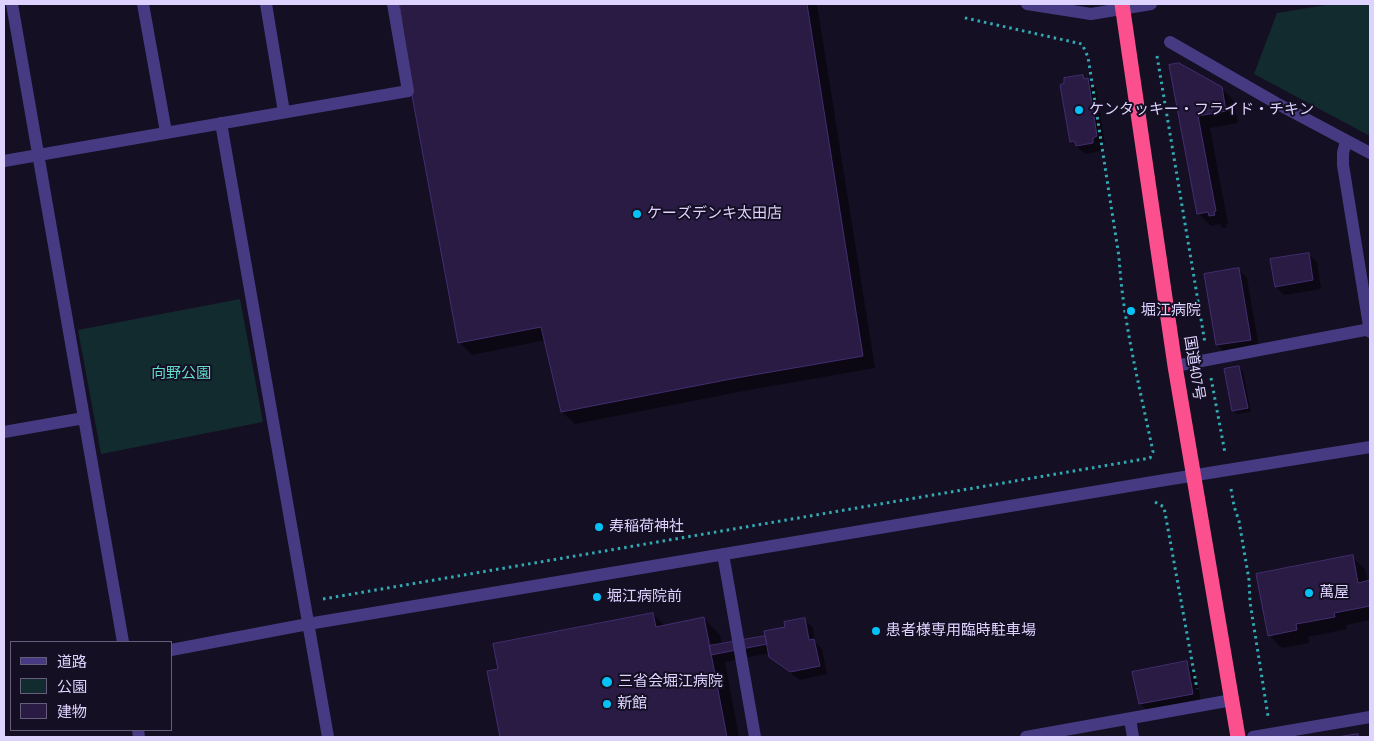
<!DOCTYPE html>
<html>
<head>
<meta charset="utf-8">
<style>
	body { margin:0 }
	#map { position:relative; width:1374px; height:741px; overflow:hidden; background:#150f24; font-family:"PT Sans Narrow","Noto Sans JP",sans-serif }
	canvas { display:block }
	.frame { position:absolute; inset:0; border:5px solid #ddd3fe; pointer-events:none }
	.legend { position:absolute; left:10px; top:641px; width:162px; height:90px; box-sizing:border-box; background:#150f24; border:1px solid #655d7b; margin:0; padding:6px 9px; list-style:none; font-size:15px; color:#ddd3fe }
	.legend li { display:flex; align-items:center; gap:10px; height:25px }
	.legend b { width:25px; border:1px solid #655d7b }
</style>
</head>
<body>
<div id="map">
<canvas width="1374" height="741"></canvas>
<div class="frame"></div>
<ul class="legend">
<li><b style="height:6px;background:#463b82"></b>道路</li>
<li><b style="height:14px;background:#122b2e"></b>公園</li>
<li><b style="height:14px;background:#291b44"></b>建物</li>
</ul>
</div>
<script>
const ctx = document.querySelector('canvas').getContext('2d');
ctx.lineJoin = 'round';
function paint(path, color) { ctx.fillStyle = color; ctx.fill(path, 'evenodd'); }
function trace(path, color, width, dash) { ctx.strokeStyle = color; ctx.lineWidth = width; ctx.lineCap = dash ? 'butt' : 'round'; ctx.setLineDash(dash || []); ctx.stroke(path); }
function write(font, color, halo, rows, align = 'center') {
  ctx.font = font + ' "PT Sans Narrow","Noto Sans JP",sans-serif'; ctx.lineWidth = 4; ctx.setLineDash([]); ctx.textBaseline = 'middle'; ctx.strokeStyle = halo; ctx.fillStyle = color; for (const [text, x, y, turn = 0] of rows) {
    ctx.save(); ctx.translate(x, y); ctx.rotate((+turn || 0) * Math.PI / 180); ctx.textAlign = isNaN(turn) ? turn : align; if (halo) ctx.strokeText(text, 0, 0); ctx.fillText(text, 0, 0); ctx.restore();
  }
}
const green = new Path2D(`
	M1332 4H1370V136L1254 74 1277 13Z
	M240 299 263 422 101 454 78 330Z`);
const shadow = new Path2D(`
	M401 4H817L875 368 749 390 575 424 562 412 546 340 472 355 459 342 415 101Z
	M1170 66 1221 88 1234 101 1238 123 1210 128 1228 224H1226L1227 227 1223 228 1219 224 1211 226 1198 213Z
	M1082 76 1096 88 1105 145 1101 146V151L1085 154 1071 142Z
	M1308 254 1317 262 1321 289 1284 295 1276 287Z
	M1239 270 1247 278 1259 348 1225 353 1217 345Z
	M1239 368 1243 372 1251 412 1237 414 1233 410Z
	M1352 557 1365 569 1368 582 1370 581V620L1346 625 1347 629 1308 637 1309 643 1282 648 1269 635Z
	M653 614 665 626 704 619 720 635 722 645 767 637 804 619 813 628 815 642 822 649 827 674 800 680 779 665 770 656V653L725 662 739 737H501L488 672 499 669ZM706 636H709L712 652H710Z
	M1186 663 1195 671 1201 702 1148 712 1140 703Z`);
const building = new Path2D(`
	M400 4H807L863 356 736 378 561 412 541 327 458 343 413 101Z
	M1179 63 1222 87 1226 111 1198 116 1216 211 1214 212 1215 215 1209 216 1208 212 1197 214 1169 65Z
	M1083 75 1084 79 1088 78 1097 136 1093 138V143L1076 146 1074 141 1070 142 1060 85 1064 83V78Z
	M1309 253 1313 280 1275 287 1270 259Z
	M1239 268 1251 340 1216 345 1204 274Z
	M1239 366 1248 408 1232 411 1224 369Z
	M1353 555 1358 583 1370 580V606L1334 613 1335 617 1296 624 1297 630 1268 636 1256 574Z
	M653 613 656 627 704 617 727 737H500L487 671 498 669 493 644Z
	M805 618 809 640 814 639 820 666 790 672 769 657 764 631 785 627 784 622Z
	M765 636 767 644 711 655 709 646Z
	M1187 661 1193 694 1139 704 1132 672Z
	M1358 734V737H1338Z`);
const path = new Path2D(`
	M1157 56 1205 343
	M1211 378 1225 453
	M1231 489 1234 506 1239 521 1249 580 1250 602 1268 716
	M1155 502 1164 507 1197 689
	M323 599 1150 458 1153 452C1140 388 1123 323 1119 257L1088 57 1082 44 961 17`);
const minor = new Path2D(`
	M12 4 123 642
	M143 4 166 132
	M266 4 284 112
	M1027 4 1091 14 1151 4
	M1170 42 1276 103 1370 153
	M221 123 328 737
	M1346 141 1343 153V165L1370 332
	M4 161 408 91 393 4
	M1175 366 1370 329
	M4 432 84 418
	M723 554 755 737
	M171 650 308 624 1153 482 1370 447
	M1130 719 1133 737
	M138 730 139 737
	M1026 737 1232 700
	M1253 737 1370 717`);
const highway = new Path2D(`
	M1122 4 1175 366 1238 737`);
const markers = [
	[1079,110,5,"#05c1f7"],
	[637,214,5,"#05c1f7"],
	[1131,311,5,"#05c1f7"],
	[599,527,5,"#05c1f7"],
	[1309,593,5,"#05c1f7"],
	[597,597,5,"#05c1f7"],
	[876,631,5,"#05c1f7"],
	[607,682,6,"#05c1f7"],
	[607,704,5,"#05c1f7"]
];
const poiNames = [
	["ケンタッキー・フライド・チキン",1089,110],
	["ケーズデンキ太田店",647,214],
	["堀江病院",1141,311],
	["寿稲荷神社",609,527],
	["萬屋",1319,593],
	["堀江病院前",607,597],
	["患者様専用臨時駐車場",886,631],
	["三省会堀江病院",618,682],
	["新館",617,704]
];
const streetNames = [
	["国道407号",1194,368,81]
];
const parkNames = [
	["向野公園",181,374]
];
paint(green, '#122b2e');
paint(shadow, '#0007');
paint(building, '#291b44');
trace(building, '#432e70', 1);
trace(path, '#31abb3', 3, [2.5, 4]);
trace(minor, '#463b82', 12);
trace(highway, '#fb508d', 15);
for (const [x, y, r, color] of markers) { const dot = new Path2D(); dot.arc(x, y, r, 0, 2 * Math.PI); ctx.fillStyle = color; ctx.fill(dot); trace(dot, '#150f24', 2); }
write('15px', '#ddd3fe', '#150f24', poiNames, 'left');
write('15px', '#ddd3fe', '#150f24', streetNames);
write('15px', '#60ddcd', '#150f24', parkNames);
</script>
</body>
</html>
